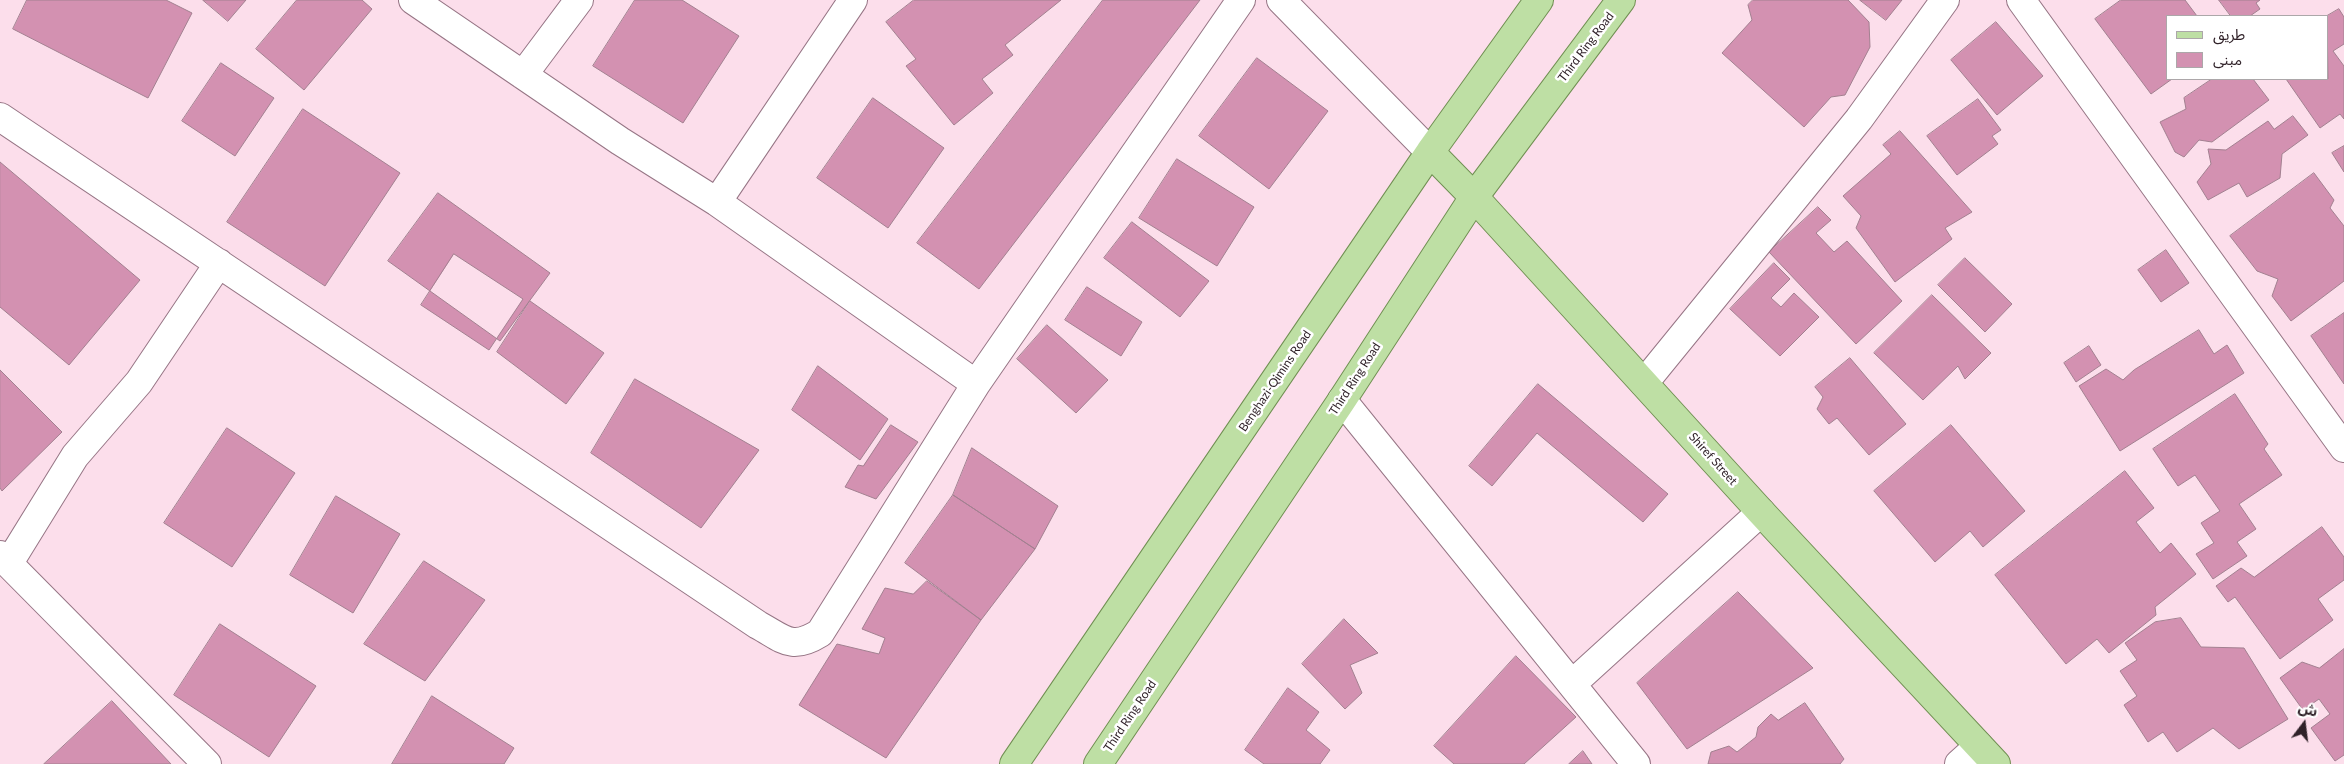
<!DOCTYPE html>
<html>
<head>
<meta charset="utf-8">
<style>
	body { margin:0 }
	#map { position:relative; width:2344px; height:764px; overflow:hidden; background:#fcdeeb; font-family:Lato,"Noto Sans Arabic",sans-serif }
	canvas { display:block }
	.legend { position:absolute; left:2166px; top:15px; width:162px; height:65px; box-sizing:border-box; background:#fff; border:1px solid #aca7a9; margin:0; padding:6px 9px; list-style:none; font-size:15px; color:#302229 }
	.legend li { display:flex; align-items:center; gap:10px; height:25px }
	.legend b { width:25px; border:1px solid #aca7a9 }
	.north { position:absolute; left:2279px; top:699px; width:50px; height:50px; -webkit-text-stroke:4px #fff; paint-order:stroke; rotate:15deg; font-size:14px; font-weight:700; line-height:20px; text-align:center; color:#302229 }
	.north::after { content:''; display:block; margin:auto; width:18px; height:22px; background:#302229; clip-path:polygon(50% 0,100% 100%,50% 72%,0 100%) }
</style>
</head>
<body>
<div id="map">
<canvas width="2344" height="764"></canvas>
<ul class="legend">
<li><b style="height:6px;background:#bedfa4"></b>طريق</li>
<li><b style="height:14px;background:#d391b1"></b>مبنى</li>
</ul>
<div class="north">ش</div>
</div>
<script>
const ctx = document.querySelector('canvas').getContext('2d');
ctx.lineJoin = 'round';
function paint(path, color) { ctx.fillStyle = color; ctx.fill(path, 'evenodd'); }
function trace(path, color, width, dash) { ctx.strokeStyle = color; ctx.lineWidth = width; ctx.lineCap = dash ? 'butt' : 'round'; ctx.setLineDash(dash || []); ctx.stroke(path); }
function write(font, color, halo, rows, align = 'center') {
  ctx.font = font + ' Lato,sans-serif'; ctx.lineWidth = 5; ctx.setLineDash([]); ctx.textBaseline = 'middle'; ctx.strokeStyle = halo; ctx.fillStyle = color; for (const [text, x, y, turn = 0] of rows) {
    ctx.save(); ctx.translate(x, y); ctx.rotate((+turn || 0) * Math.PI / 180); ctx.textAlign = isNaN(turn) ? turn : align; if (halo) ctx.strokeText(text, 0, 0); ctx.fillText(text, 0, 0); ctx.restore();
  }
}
const building = new Path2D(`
	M27 0H166L192 13 148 98 13 29Z
	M203 0H246L228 21Z
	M297 0H362L372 9 304 90 256 49Z
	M635 0H682L739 36 683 123 593 66Z
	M914 0H1061L1005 45 1013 55 982 79 993 93 954 125 906 66 916 59 886 22Z
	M1103 0H1200L979 289 917 243Z
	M1753 0H1848L1869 22 1870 47 1845 95 1831 97 1804 127 1722 53 1752 20 1748 5Z
	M1860 0H1902L1886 20Z
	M2121 0H2185L2197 16H2168V79H2172L2151 94 2095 19Z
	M2219 0H2260L2256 3 2260 9 2250 16H2231Z
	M2339 9 2344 17V44L2333 51 2344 66V119L2340 114 2320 128 2286 79H2328L2327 16Z
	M1996 22 2043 76 1997 115 1951 60Z
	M1257 58 1328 111 1269 189 1199 136Z
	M221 63 274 98 235 156 182 121Z
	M2212 79H2253L2269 100 2212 142 2199 140 2184 157 2175 152 2160 122 2186 109 2184 98Z
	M873 98 944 148 888 228 817 178Z
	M1978 99 2001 130 1992 136 1998 144 1957 175 1927 136Z
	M303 109 400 173 325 286 227 222Z
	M2293 116 2308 135 2282 154 2280 178 2247 197 2239 183 2208 200 2197 182 2211 164 2208 149 2226 150 2268 121 2274 129Z
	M1900 131 1972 212 1945 228 1952 239 1895 282 1856 228 1861 216 1843 196 1891 154 1883 145Z
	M2344 146V172L2332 153Z
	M1177 159 1254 207 1217 266 1139 218Z
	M0 162 140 280 69 365 0 307Z
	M2314 173 2334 200 2330 208 2344 226V281L2291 321 2272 296 2278 279 2257 271 2230 236Z
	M438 193 550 273 500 341 388 261Z
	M1818 207 1831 220 1816 233 1834 252 1847 241 1902 301 1856 344 1769 252Z
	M1132 222 1209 281 1180 317 1104 258Z
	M2166 250 2189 283 2161 302 2138 270Z
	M454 254 523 299 489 350 421 305Z
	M1965 258 2012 304 1985 332 1938 285Z
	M1774 263 1790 279 1771 298 1781 307 1794 293 1819 317 1780 356 1730 309Z
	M1087 287 1142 322 1121 356 1065 320Z
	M1932 295 1991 353 1965 379 1958 366 1923 400 1874 353Z
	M530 301 604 353 566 404 497 352Z
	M2344 313V384L2311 336Z
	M1047 325 1108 380 1076 413 1017 359Z
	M2199 330 2214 354 2227 345 2244 373 2120 451 2079 386 2106 369 2123 380 2134 370Z
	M2089 346 2101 365 2076 382 2064 363Z
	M1850 358 1906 424 1869 455 1837 418 1829 424 1817 409 1823 397 1815 387Z
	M818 366 888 419 860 460 792 410Z
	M0 370 62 432 2 491 0 488Z
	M635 379 759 450 701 528 591 453Z
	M1538 384 1668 494 1643 522 1537 433 1492 486 1469 466Z
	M2235 394 2268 444 2264 449 2282 475 2239 504 2256 529 2237 542 2247 556 2213 579 2196 554 2214 543 2201 523 2220 511 2195 475 2178 486 2153 449Z
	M891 425 918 442 876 499 845 487 858 465 863 466Z
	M1951 425 2025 511 1983 547 1970 531 1935 562 1874 491Z
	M227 428 295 473 232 567 164 523Z
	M972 448 1058 506 1035 549 953 495Z
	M2125 471 2154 508 2136 522 2160 553 2171 543 2196 574 2155 607 2156 615 2109 653 2097 639 2066 664 1995 575Z
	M953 495 1035 549 981 620 905 563Z
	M336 496 400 534 353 613 290 575Z
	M2322 527 2344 557V580L2318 599 2333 620 2280 659 2235 597 2228 602 2216 586 2241 568 2254 577Z
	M424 561 485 600 425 681 364 644Z
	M927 581 981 620 886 758 799 705 837 644 879 654 885 638 862 629 885 588 913 594Z
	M1738 592 1813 668 1687 749 1637 683Z
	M2181 618 2201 647 2244 648 2288 719 2239 749 2213 728 2177 752 2163 732 2148 742 2124 705 2137 696 2120 671 2137 660 2125 643 2155 622Z
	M1344 619 1378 653 1350 665 1362 693 1345 709 1302 664Z
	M220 624 316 686 269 757 174 695Z
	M2344 649V755L2335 761 2311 728 2330 714 2319 699 2303 710 2280 678 2302 662 2319 668Z
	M1516 656 1576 717 1524 764H1454L1434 746Z
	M1288 688 1319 712 1306 730 1330 750 1320 764H1264L1245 750Z
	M432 696 514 748 504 764H392Z
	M112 701 171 764H44Z
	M1805 703 1844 759 1840 764H1708L1711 752 1729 746 1737 752 1756 737 1758 727 1771 714 1778 720Z
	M1583 751 1592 764H1569Z`);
const minor = new Path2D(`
	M413 0 620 141 717 202 976 384
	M1281 0 1430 152
	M2021 0 2344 448
	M523 75 579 0
	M0 117 758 625C784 639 791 651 820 633L976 384 1241 0
	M717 202 853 0
	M1644 383 1859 119 1945 0
	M1342 400 1636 764
	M0 555 207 764
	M9 563 75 456 139 382 219 263
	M1572 684 1761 512
	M1959 764 1979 746`);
const major = new Path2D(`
	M1430 152 1474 197 1761 512 1996 764
	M1014 764 1430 152 1539 0
	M1098 764 1342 400 1474 197 1621 0`);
const streetNames = [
	["Third Ring Road",1586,47,-53],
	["Third Ring Road",1355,379,-57],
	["Benghazi-Qimins Road",1275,381,-56],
	["Shiref Street",1713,459,48],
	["Third Ring Road",1130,716,-56]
];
paint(building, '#d391b1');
trace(building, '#a28090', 1);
trace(minor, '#967585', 30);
trace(major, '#708f52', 30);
trace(minor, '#fff', 28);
trace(major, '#bedfa4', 28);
write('12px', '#302229', '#fff', streetNames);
</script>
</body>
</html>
